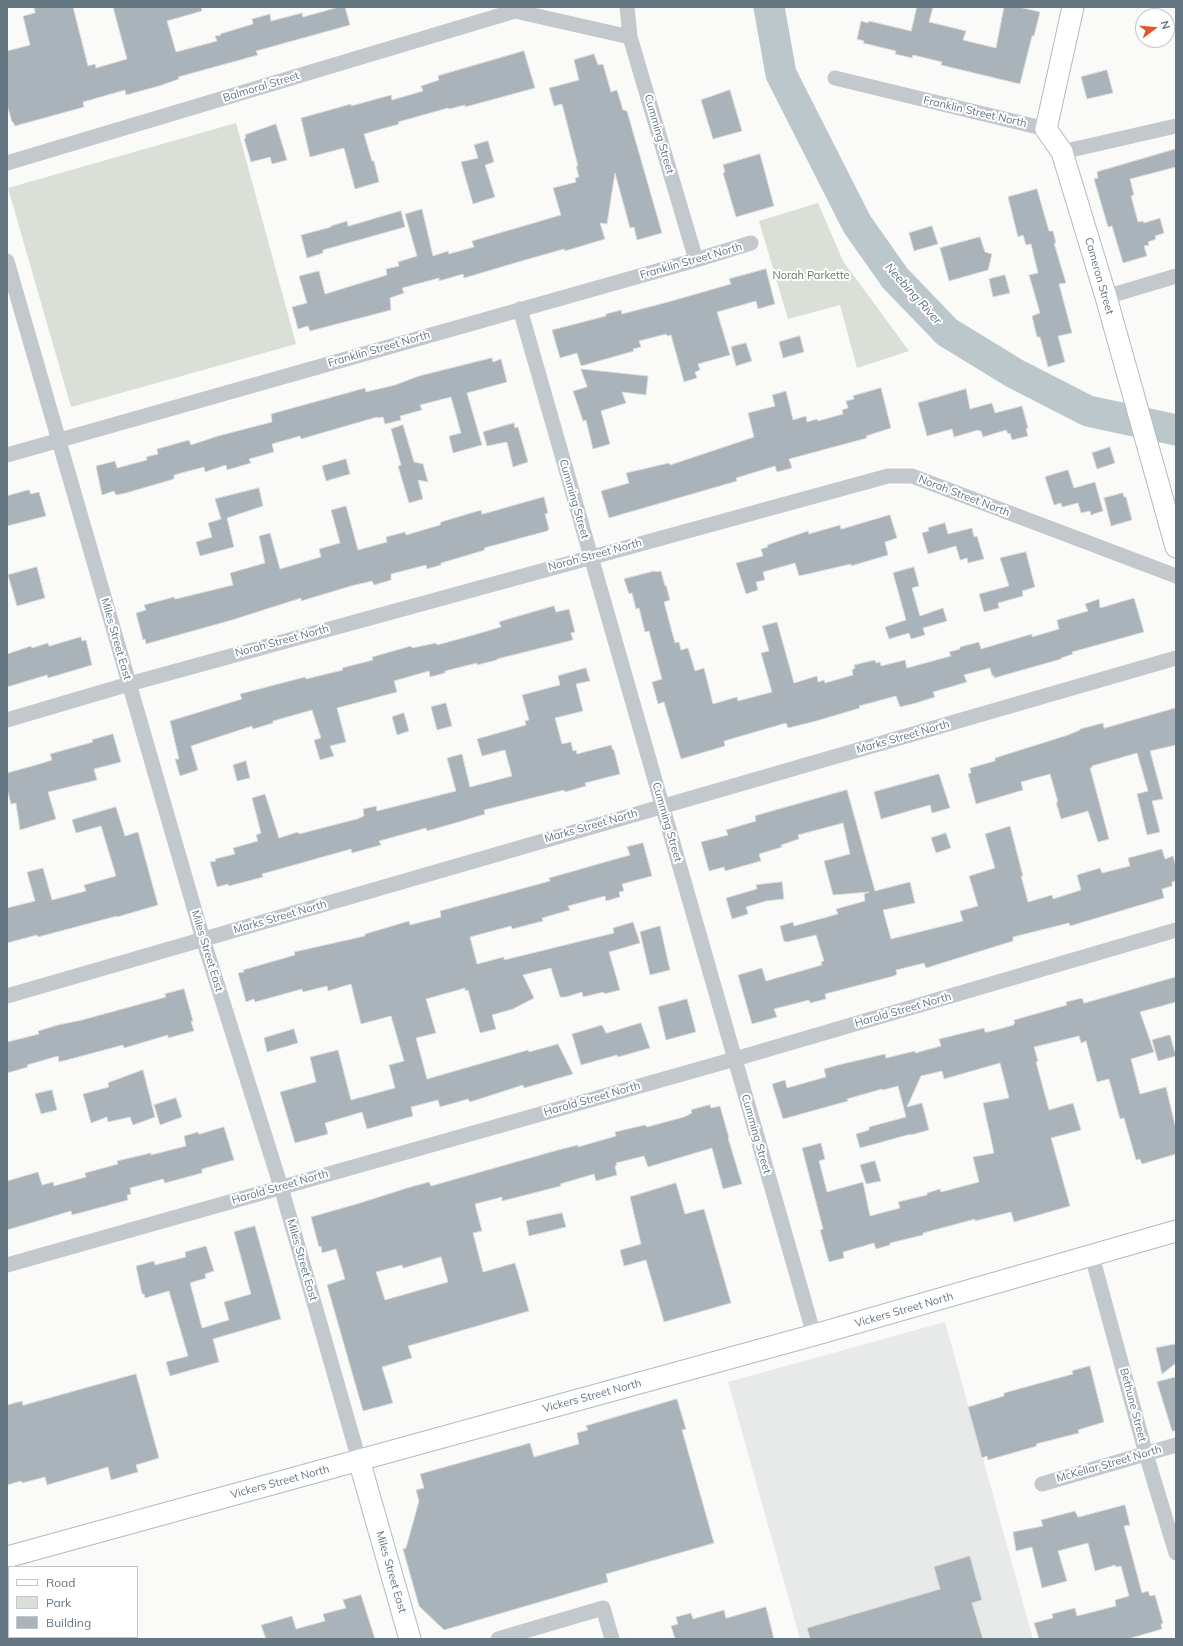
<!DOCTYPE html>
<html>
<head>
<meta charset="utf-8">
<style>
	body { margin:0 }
	#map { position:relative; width:1183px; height:1646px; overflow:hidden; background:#fafaf8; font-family:Mulish,sans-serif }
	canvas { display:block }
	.frame { position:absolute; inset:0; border:8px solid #657683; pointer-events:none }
	.legend { position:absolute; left:8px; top:1566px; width:130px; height:72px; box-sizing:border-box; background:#fff; border:1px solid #c1c8cd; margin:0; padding:5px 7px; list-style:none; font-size:12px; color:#657683 }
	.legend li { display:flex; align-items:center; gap:8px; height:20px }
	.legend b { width:20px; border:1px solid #c1c8cd }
	.north { position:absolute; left:1135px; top:8px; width:40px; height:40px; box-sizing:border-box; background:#fff; border:1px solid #c1c8cd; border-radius:50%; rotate:74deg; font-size:11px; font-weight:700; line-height:16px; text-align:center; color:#657683 }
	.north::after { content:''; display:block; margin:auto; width:14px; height:18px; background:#e4572e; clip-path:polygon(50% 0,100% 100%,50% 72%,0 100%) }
</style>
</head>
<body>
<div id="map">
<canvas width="1183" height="1646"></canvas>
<div class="frame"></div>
<ul class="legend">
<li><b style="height:5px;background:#fff"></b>Road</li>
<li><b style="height:11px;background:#dadfd7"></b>Park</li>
<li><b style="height:11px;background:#aab3b9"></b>Building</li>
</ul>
<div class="north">N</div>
</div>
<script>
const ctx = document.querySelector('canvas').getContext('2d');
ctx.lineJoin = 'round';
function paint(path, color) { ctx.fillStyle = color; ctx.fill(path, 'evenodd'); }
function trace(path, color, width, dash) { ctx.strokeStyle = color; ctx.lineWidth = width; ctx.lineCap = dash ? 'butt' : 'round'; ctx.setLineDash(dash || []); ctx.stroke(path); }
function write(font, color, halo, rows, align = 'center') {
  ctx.font = font + ' Mulish,sans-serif'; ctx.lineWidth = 4; ctx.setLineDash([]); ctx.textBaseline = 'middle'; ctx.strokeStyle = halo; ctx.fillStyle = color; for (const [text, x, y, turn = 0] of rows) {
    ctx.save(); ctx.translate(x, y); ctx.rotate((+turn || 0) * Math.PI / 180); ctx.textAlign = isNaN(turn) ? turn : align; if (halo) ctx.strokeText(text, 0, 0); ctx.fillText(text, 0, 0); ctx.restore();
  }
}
const built = new Path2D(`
	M945 1322 1033 1639H800L728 1382Z`);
const green = new Path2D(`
	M236 123 296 344 71 407 8 188Z
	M818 203 843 261 909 351 857 368 840 305 788 319 759 221Z`);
const river = new Path2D(`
	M769 7 781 74 857 224 895 278 947 332 1014 373 1088 411 1176 430`);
const building = new Path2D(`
	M34 7H73L88 66 95 64 96 68 127 59 113 7H201L202 11 167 21 176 52 217 41 215 36 221 35 220 34 253 24 252 19 270 14 271 21 302 13 303 17 339 7H345L350 25 256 51 258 55 178 77 179 79 159 86 126 95 125 90 83 102 84 107 15 126 13 122H12L7 105V51L30 45 23 16 35 13Z
	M917 7H933L929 22 966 31 963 40 996 48 1004 7H1019L1040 12 1034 36H1032L1020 84 941 65 942 62 913 55 912 58 895 54 896 51 863 43 864 41 857 39 861 21 868 23 869 21 911 31Z
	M524 51 535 88 465 107V105L449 109 448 108 398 122 399 124 364 134 372 161H374L379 182 355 189 344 148 310 157 301 118 351 104V106L391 95 392 100 423 91 421 86 439 80 438 76Z
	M594 54 598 65 603 64 611 92 617 90 623 110 627 111 662 233 637 240 634 227 630 228 615 173 607 224 600 223 605 239 565 251 564 249 525 260 464 278 463 274 439 281V278L402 288 404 293 390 298 391 310 310 331 308 326 298 329 292 307 307 303 299 276 319 271 325 294 387 275 386 269 399 266 398 262 417 256 405 214 422 209 433 256 448 251 449 254 474 247 472 241 561 215 553 188 576 182 575 178 579 177 576 166H578L562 104 554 106 549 88 579 80 574 60Z
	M1107 70 1113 93 1087 99 1081 77Z
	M730 90 742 131 713 139 701 100Z
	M276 124 287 160 272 164 270 157 251 162 244 139 246 138 245 135Z
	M488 141 494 162 485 165 495 197 473 204 461 162 478 158 474 145Z
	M1176 149V167L1130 179 1134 195 1131 196 1138 222 1143 221 1144 223 1160 218 1164 233 1155 236 1156 239 1148 242 1149 245 1144 246 1147 256 1123 263 1112 226 1108 227 1094 179 1098 178 1097 172Z
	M760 154 774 206 736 217 723 173 725 172 723 165Z
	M1037 189 1049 231H1053L1056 243H1054L1066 283 1059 284 1072 333 1058 336 1065 362 1048 367 1040 337H1037L1032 316 1040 313 1029 275 1038 273 1031 244 1026 245 1023 235 1018 237 1008 197Z
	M401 211 405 227 323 250V253L307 258 301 235 331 227V226L347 221 348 226Z
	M932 226 938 244 914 251 909 233Z
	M980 237 985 252 992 254 988 270 949 281 940 248Z
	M766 269 775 304 758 309 756 301 717 312 730 355 698 364 700 370 695 372 697 378 684 382 671 335 667 336 666 334 639 341 641 347 633 349 634 351 581 366 577 353 560 358 552 330 606 316V314L621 310 622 314 668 302 731 284 729 279Z
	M1005 275 1010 293 993 297 989 279Z
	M800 336 804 352 783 358 779 342Z
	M746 343 752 361 736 366 731 347Z
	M492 358 493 362 501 359 507 382 467 393 482 445 453 453 449 436 461 433 451 397 420 405 422 410 400 416 401 420 385 424 383 417 378 418 377 417 301 439 300 436 272 444 274 452 249 459 251 463 227 470 226 465 205 472 204 467 174 475V479L126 493 116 495 114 491 102 495 96 466 115 461 117 468 147 460 146 457 158 454 157 449 189 440 191 445 218 436 272 422 271 414 365 388 366 392 395 385 419 376Z
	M581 369 648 376 646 395 622 392 626 403 601 411 610 444 593 449 586 420 583 421 573 391 587 387Z
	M881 388 891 428 866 436 867 438 789 459 792 468 777 472 775 466 736 478 737 481 609 518 601 491 629 483 626 473 669 463 670 465 754 437 748 413 775 406 772 395 786 391 793 420 806 416 807 422 817 419 818 421 843 414 842 410 848 408 846 401 854 399 853 396Z
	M966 389 970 409 992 403 995 413 1022 406 1028 428 1026 429 1028 436 1012 440 1010 433 1008 434 1006 430 983 437 981 431H979L978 430 954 437 952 429 927 436 918 403Z
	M514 423 515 428 518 427 528 462 513 467 507 442 487 446 483 432Z
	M403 425 414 462 423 464 428 482 418 480 423 499 409 503 398 466 401 465 391 429Z
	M1110 447 1115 463 1097 469 1092 453Z
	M346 459 350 474 326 481 322 466Z
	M1068 470 1074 488 1095 482 1103 511 1091 515 1090 511 1081 513 1078 503 1062 507 1061 503 1054 505 1045 477Z
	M259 488 263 506 227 518 234 547 200 556 196 542 212 537 208 523 221 519 215 499Z
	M29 490 31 494 39 492 46 516 7 526V496Z
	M1123 493 1124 497H1126L1132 520 1111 526 1104 498Z
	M544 497 548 513 545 514 549 529 547 531 484 548 485 550 441 563V565L427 569 426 565 391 574V580L374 585 372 581 351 586 301 601V598L232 620 146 644 145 639 143 640 136 613 146 610 144 605 174 597 175 599 180 598 233 585 230 573 265 563 259 536 270 533 280 569 321 557 319 549 340 543 331 510 346 506 358 550 387 542 386 537 405 532 406 535 440 525 441 522 481 510 482 514Z
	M890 515 897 538 885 542 888 555 851 566V564L799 576 795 563 763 572 765 580 756 582 758 590 746 594 736 563 763 556 761 549 768 547 767 545 808 531 809 534 840 525 841 529Z
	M945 523 948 534 972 528 974 537 977 536 984 559 968 563 967 558 960 560 956 546 928 554 922 533 929 531 928 528Z
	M1026 552 1035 587 1022 591 1023 596 998 603 999 608 984 612 979 594 1009 586 1000 558Z
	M37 567 45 598 17 606 8 575Z
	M914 567 919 586 912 588 920 616 943 608 947 621 923 628 925 635 911 639 909 633 889 639 885 627 906 620 893 573Z
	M655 571V572L661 571 665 586 666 585 670 600 664 602 675 643 679 642 681 650 688 648 695 671 704 668 713 704 737 697 738 701 772 692 761 653 769 651 762 626 777 622 794 683 817 676 818 682 824 680 825 683 853 675 852 670 855 668 854 665 875 660 876 663 880 662 881 666 905 660 907 668 951 656 949 652 960 649V647L979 642 981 649 1032 634V637L1059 629 1057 620 1088 611 1085 604 1099 599 1100 608 1134 598 1144 632 1072 652 1073 654 1061 658V659L994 678V675L992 676 990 668 964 675 967 682 933 692 935 697 916 703 900 707 896 696 859 706 860 708 816 721 788 728 786 723 724 741 725 746 681 759 664 702 658 704 652 682 662 679 649 631 645 632 639 608 636 609 632 593 629 594 624 579Z
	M554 606 556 612 569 609 575 632 571 633 573 640 497 659V660L477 665V663L445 671V673L430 677 429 671 394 681 397 692 337 708 346 742 330 746 334 756 320 760 314 740 321 738 312 710 273 721V723L253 729 252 726 191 746 198 770 180 776 175 759H179L170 721 242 699 240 694 305 677 306 679 343 670 342 668 373 660 372 657 411 646 412 648 436 643 437 645 470 636 501 627 499 622Z
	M81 637 82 641 86 640 92 665 48 678 47 675 7 687V654L31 646 32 648 48 643 49 646Z
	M586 668 590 681 576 684 583 711 555 718 562 744 571 742 573 751 576 750 577 754 611 745 613 750H614L620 774 585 783 586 786 565 792 564 790 484 810 485 814 462 821 427 831 426 828 379 841 381 845 352 853 351 849 262 874 263 877 229 886 228 884 217 887 210 862 216 861 215 859 235 854 233 848 258 841 256 835 261 833 252 798 265 794 279 838 298 832 299 834 357 819 364 816 363 809 376 806 377 811 456 791 447 758 462 754 470 787 512 776 505 750 482 756 477 739 526 725 525 721 529 720 522 695 560 685 558 676Z
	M446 703 452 726 437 730 431 707Z
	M1176 708V745L1150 751 1163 799 1152 801 1160 832 1147 835 1137 794 1148 791 1137 753 1092 766V768H1090L1109 839 1098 842 1088 811 1061 819 1056 802H1058L1050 774 1021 782 1023 790 976 804 968 774 971 773 970 768 995 761V758L1068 735 1080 730V729L1103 723 1104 728Z
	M404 713 409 731 397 735 392 717Z
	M113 734 121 762 94 769 97 780 48 792 56 819 20 830 16 803 11 804 7 789V773L43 763 52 760 50 754 93 742 92 740Z
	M246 761 250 778 237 781 233 765Z
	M939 774 950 808 932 813 930 805 881 819 874 792Z
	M847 790 875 891 910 882 915 903 883 910 891 939 963 921 960 911 978 906 969 876 995 868 985 834 1010 826 1023 876H1021L1028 902 1052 895 1053 899 1081 890 1077 875 1100 868 1102 873 1130 866 1128 858 1162 849 1165 859 1173 856 1176 866V881L1172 882V886L1162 889 1164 898 1070 926 1069 923 1013 937V941L926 968 924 963 896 970 897 974 894 976 825 994 826 999 810 1003 809 1000 774 1009 777 1017 752 1024 738 975 762 968 766 981 822 965 821 962 824 961 816 935 787 942 786 941 784 942 780 926 793 922 794 926 838 914 836 909 865 901 864 894 869 892 833 895 824 861 850 854 843 823 798 835 799 839 781 845 782 847 759 854 761 861 725 871 724 867 709 871 701 842 728 835 726 830 756 821 755 816Z
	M116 807 125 836 138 832 158 905 117 917V916L38 937 37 935 7 943V908L35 901 27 872 43 868 52 900 86 891 84 885 116 876 101 826 76 833 72 820Z
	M946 833 951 848 936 853 931 838Z
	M643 843 652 876 622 884 624 891 619 892 620 897 606 901 605 896 568 906 570 910 542 918 543 921 512 929 511 926 470 937 477 964 504 957V960L614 933 613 928 633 922 640 943 609 952 620 990 604 994V992L583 997 582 992 566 997H560L551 968 523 975 534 998 513 1009 492 1015 496 1029 480 1033 468 990 465 991V988L426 999 436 1033 416 1038 427 1079 528 1050 529 1052 558 1044 573 1074 524 1088 523 1085 470 1102 468 1099 440 1107 438 1100 411 1107 413 1116 367 1129 362 1112 325 1123 328 1134 295 1143 280 1092 316 1082 310 1057 338 1050 351 1100 395 1088 389 1065 404 1061 391 1016 361 1024 351 984 328 991 327 986 303 992 302 989 255 1002 254 999 246 1002 238 973 244 972 243 970 295 955 294 952 365 936V934L409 921 410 925 441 917 440 911 550 881 549 878 630 855 627 847Z
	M782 882 784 899 766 901 746 907 748 914 732 919 726 898 757 889 756 885Z
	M660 926 670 970 650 975 640 932Z
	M1176 977V1002L1140 1012 1154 1052 1131 1059 1140 1094 1166 1087 1176 1129V1154L1142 1164 1140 1159 1136 1160 1124 1118 1120 1119 1109 1079 1097 1082 1086 1041 1081 1043 1079 1036 1034 1047 1038 1061 1036 1062 1049 1110 1073 1103 1081 1130 1051 1138 1070 1206 1014 1222 1011 1212 975 1221V1219L923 1233V1235L890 1243V1245L876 1249 874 1243 843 1252 844 1258 829 1262 820 1230 823 1229 802 1148 821 1143 825 1159 819 1161 827 1192 863 1182 870 1216 900 1208 898 1202 927 1195V1193L940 1189 941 1192 979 1182 973 1157 994 1153 983 1103 1009 1098 1000 1063 944 1079 942 1071 921 1076 907 1107 922 1103 929 1130 911 1135V1134L860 1148 856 1134 869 1130V1127L906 1117 898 1086 883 1090 882 1089 847 1099 848 1101 783 1119 772 1084 785 1080 787 1088 826 1077 824 1069 838 1065 885 1054 886 1058 915 1051V1053L941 1046 939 1039 984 1028 985 1032H988L1014 1025 1013 1024 1015 1023 1014 1020 1067 1005 1066 1002 1082 998 1084 1003Z
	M184 989 193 1021H191L194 1031 168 1038V1035L124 1048 123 1045 59 1062 58 1056 27 1065 28 1067 7 1073V1042L39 1034 38 1031 58 1025 82 1020 166 997 165 994Z
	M687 999 696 1032 666 1040 658 1007Z
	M641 1023 650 1048 618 1057 617 1055 581 1065 572 1034 602 1025 606 1033Z
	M294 1029 298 1043 267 1052 264 1038Z
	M1170 1035 1176 1056 1158 1061 1152 1040Z
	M143 1070 155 1117 133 1125 130 1117 108 1122 107 1117 91 1123 83 1094 109 1087 108 1083Z
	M52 1090 57 1110 41 1114 35 1094Z
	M176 1098 182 1117 160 1125 154 1105Z
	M710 1105 711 1108 720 1106 729 1138H728L742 1184 723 1189 712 1148 648 1167 644 1156 616 1163 617 1165 615 1166 617 1175 596 1181 594 1174 560 1184 561 1186 502 1201V1197L475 1204 482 1231 473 1233 483 1272 515 1263 529 1311 408 1346 412 1358 382 1367 393 1403 363 1411 327 1285 345 1279 336 1249 322 1253 321 1246 319 1247 311 1217 360 1203 407 1188 429 1182 431 1186 558 1150 578 1145V1147L616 1136 615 1132 645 1125 647 1127 684 1117 692 1113 691 1110ZM441 1257 448 1282 385 1300 376 1272 402 1265 403 1268Z
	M224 1127 234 1160 202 1169V1173L165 1183 163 1179 130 1188 131 1194 127 1195 128 1200 72 1215 71 1211 7 1230V1181L38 1172 42 1185 53 1182 54 1186 86 1177 85 1173 118 1164 117 1161 151 1153V1155L186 1146 184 1136 198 1132 199 1134Z
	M875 1161 881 1181 866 1184 860 1165Z
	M676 1183 685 1214 704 1209 731 1303 664 1322 646 1260 624 1266 620 1250 641 1244 630 1197Z
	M562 1213 566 1227 529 1236 526 1221Z
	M255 1226 281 1319 213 1339 219 1362 170 1376 166 1362 188 1356 169 1291 145 1298 144 1294H142L136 1266 154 1261 155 1265 186 1257 185 1252 206 1246 214 1271 205 1274 206 1278 190 1283 202 1328 229 1320 224 1302 251 1294 234 1232Z
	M1176 1344V1363L1162 1374 1156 1348Z
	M1090 1366 1104 1422 1078 1430 1079 1433 1036 1444 1037 1446 988 1460 987 1456 982 1458 968 1407 1004 1396V1393L1073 1374 1072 1371Z
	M136 1374 159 1458 136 1465 138 1472 111 1480 108 1467 47 1485 45 1477 22 1483 21 1481 7 1485V1405L22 1401 23 1405Z
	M1176 1377V1431H1172L1157 1382Z
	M677 1399 686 1429 682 1430 714 1543 606 1574 608 1582 444 1630 419 1606 403 1549 406 1548 419 1501 416 1490 424 1488 420 1474 530 1443 534 1457 579 1444 577 1433 588 1430 586 1426Z
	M1125 1505 1130 1525 1124 1526 1142 1593 1148 1591 1150 1596 1155 1595 1163 1623 1161 1624 1162 1629 1128 1639H1039L1034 1623 1053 1618 1052 1614 1075 1608 1077 1616 1116 1606 1115 1600 1129 1596 1121 1566 1116 1567 1115 1565 1095 1571 1088 1543 1058 1551 1067 1581 1042 1588 1032 1547 1016 1551 1013 1532 1043 1526 1041 1520 1075 1511 1078 1517Z
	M970 1556 982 1600 972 1603 983 1639H810L807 1628 940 1589 934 1567Z
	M361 1595 375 1639H266L261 1625 292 1616 296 1629 325 1621 323 1614 346 1608 343 1600Z
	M766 1607 774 1639H675L671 1626 678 1624 676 1617 691 1613 693 1619 724 1610 726 1618Z`);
const street = new Path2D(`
	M627 7 630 37 696 260
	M506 9 630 37
	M835 78 1046 129
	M1062 152 1176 126
	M7 163 515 11
	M7 261 203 939 281 1187 359 1460
	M1106 297 1176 276
	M520 309 814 1335
	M7 455 696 260 751 243
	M7 720 129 684 888 476H912L1176 576
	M7 996 1176 658
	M1092 1256 1146 1454 1176 1553
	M7 1265 735 1059 1176 930
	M1042 1484 1176 1445
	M498 1639 603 1608 612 1639`);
const secondary = new Path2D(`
	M1073 7 1046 129 1062 152 1106 297 1176 547
	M359 1460 410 1639
	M7 1557 814 1335 1176 1231`);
const streetNames = [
	["Balmoral Street",261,87,-17],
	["Franklin Street North",975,112,13],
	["Cumming Street",659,134,74],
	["Franklin Street North",691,261,-16],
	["Cameron Street",1099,276,74],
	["Franklin Street North",379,349,-16],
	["Norah Street North",964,496,21],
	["Cumming Street",574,499,74],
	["Norah Street North",595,555,-15],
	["Miles Street East",116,639,74],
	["Norah Street North",282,641,-15],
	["Marks Street North",903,737,-16],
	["Cumming Street",667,822,74],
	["Marks Street North",591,826,-16],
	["Marks Street North",280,917,-16],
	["Miles Street East",207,951,73],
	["Harold Street North",903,1010,-16],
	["Harold Street North",592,1099,-16],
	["Cumming Street",756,1134,74],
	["Harold Street North",280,1187,-16],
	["Miles Street East",302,1260,74],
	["Vickers Street North",904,1310,-16],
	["Vickers Street North",592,1396,-15],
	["Bethune Street",1133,1405,75],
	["McKellar Street North",1109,1464,-16],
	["Vickers Street North",280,1482,-15],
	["Miles Street East",391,1572,74]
];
const parkNames = [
	["Norah Parkette",811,276]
];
const waterNames = [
	["Neebing River",913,294,48]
];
paint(built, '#e8e9e9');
paint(green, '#dadfd7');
trace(river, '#bbc7cb', 31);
paint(building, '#aab3b9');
trace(building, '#dcdcda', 1);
trace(secondary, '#b3babf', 23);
trace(street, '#c3c8cc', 15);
trace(secondary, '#fff', 21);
write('11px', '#657683', '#fff', streetNames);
write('11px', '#687a64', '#fff', parkNames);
write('italic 12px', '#60757c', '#fff', waterNames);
</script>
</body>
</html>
